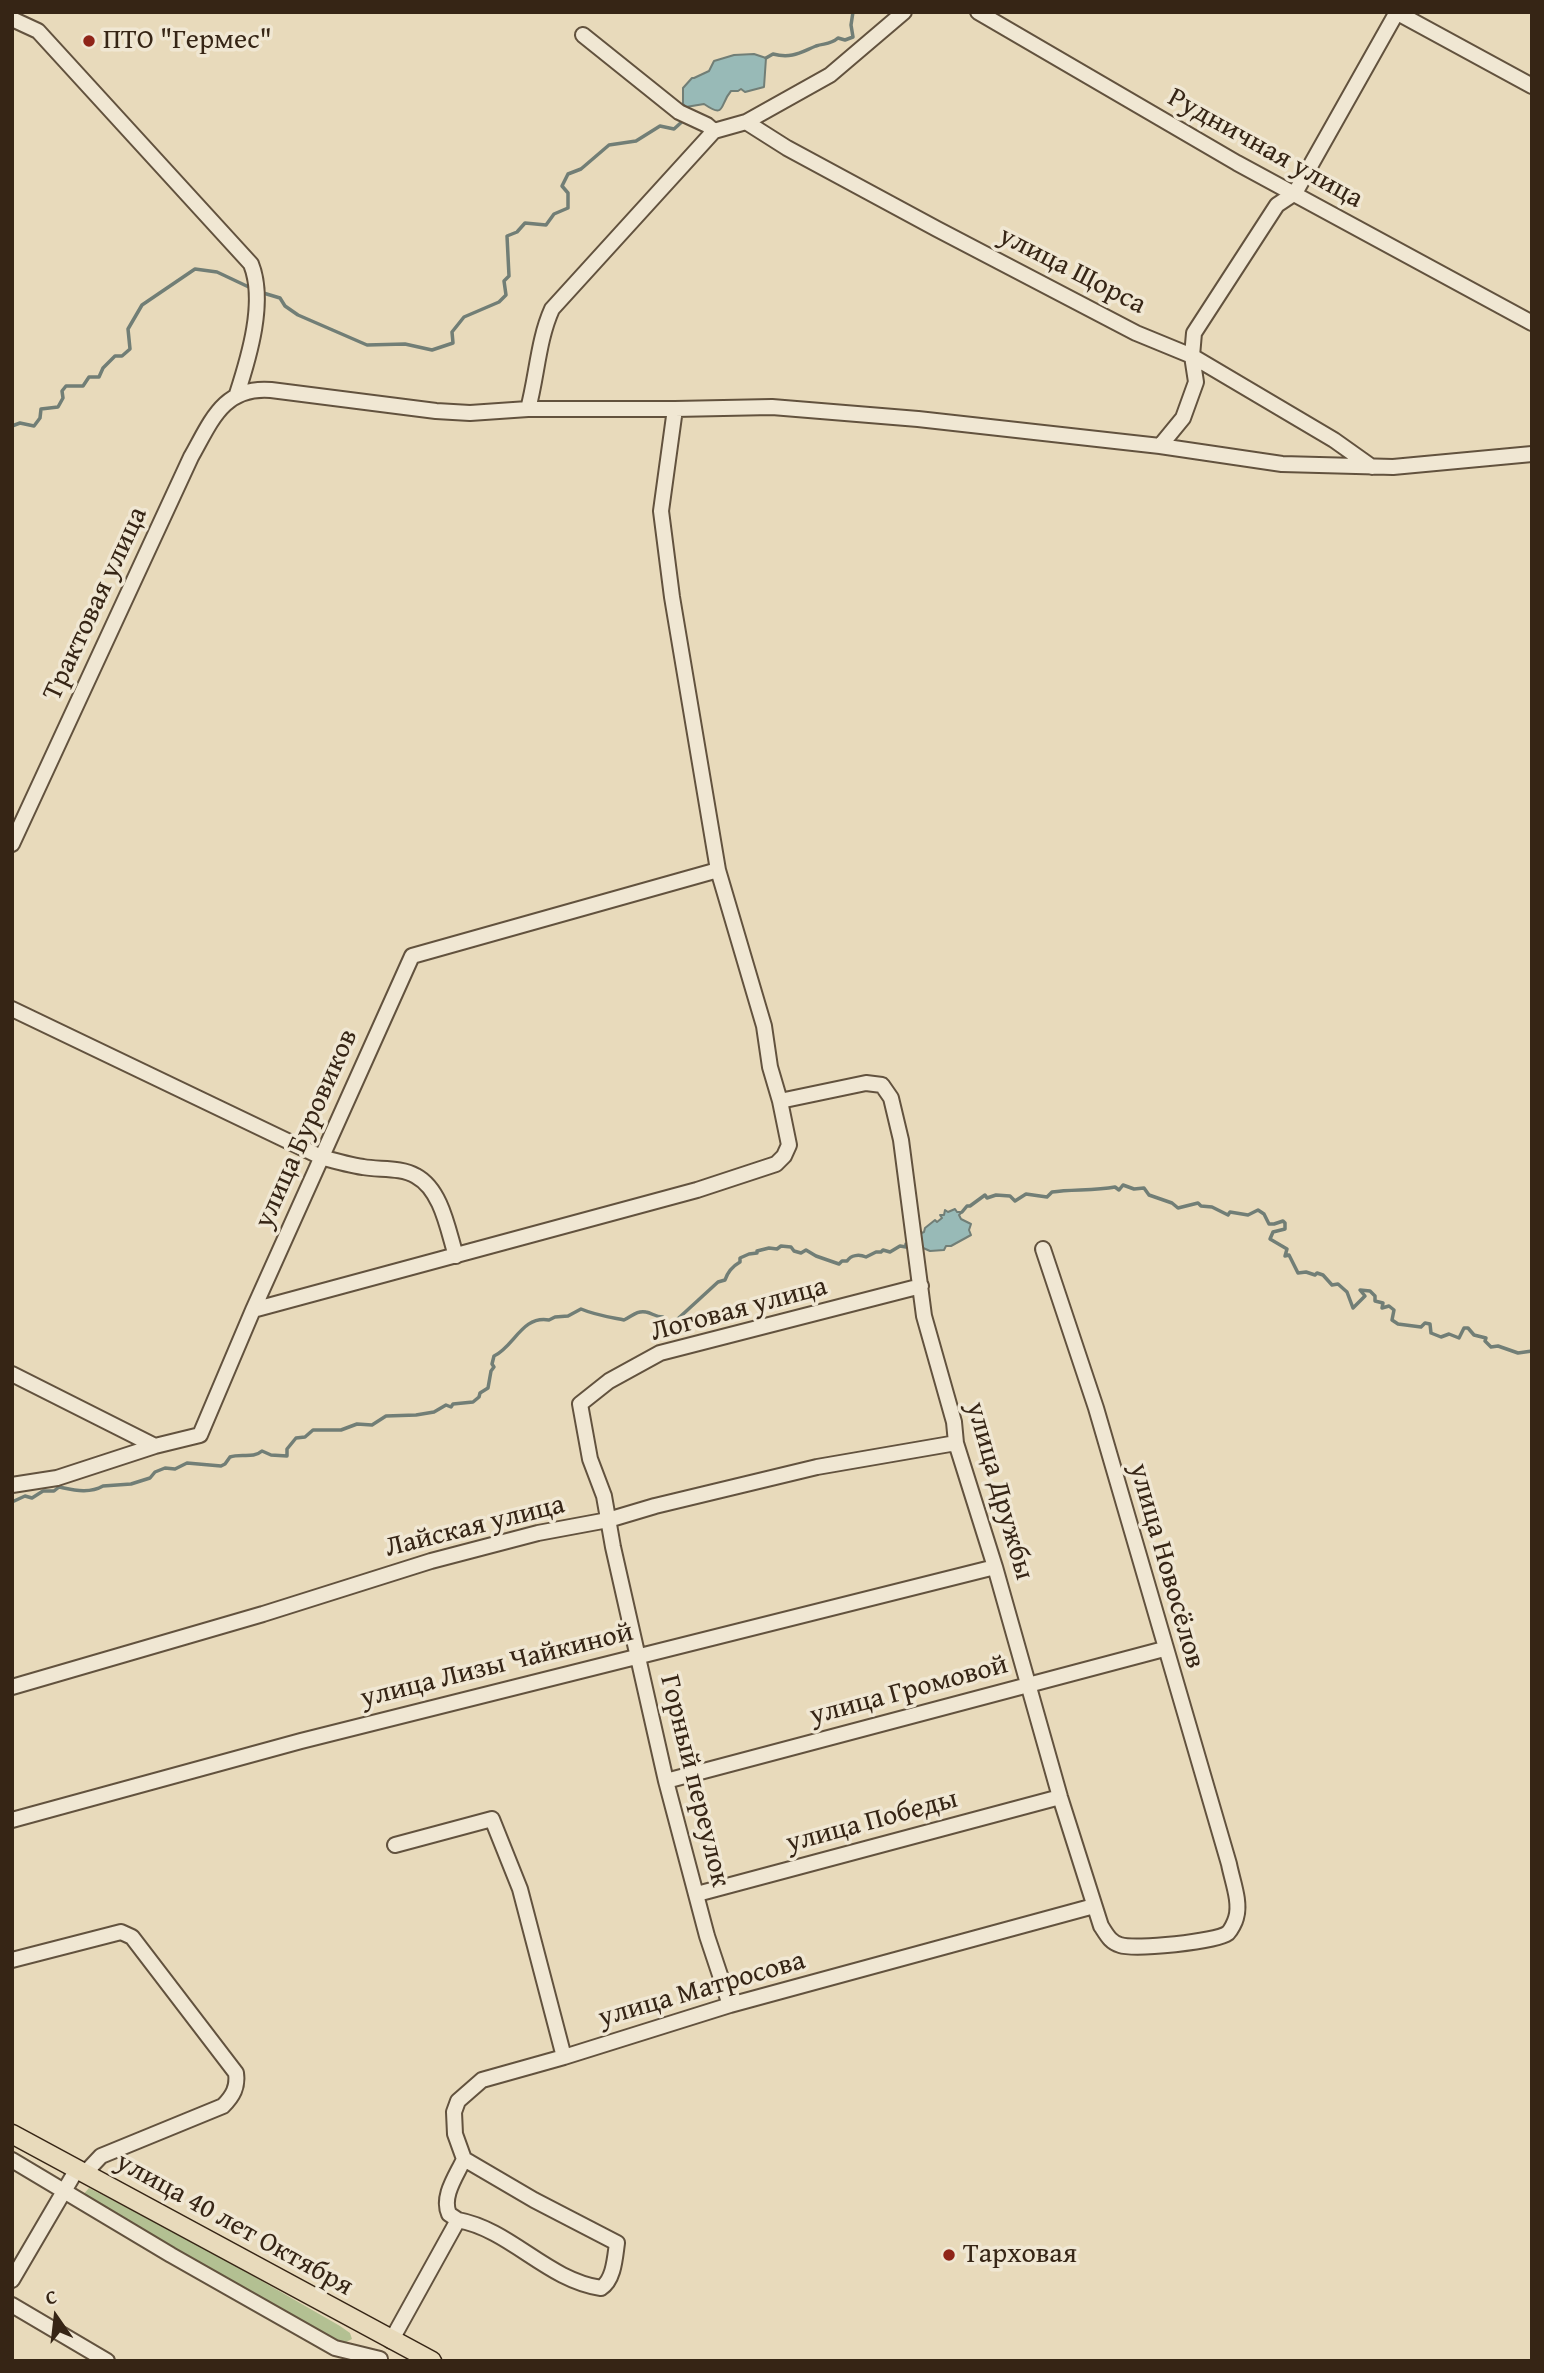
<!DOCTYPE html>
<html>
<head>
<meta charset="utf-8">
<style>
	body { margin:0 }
	#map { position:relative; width:1544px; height:2373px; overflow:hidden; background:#e8dabb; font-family:"Gentium Book Plus",serif }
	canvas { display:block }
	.frame { position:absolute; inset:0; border:14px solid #362515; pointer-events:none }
	.north { position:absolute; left:21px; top:2282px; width:70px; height:70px; -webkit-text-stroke:5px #f0e7d3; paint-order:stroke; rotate:346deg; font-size:19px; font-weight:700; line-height:28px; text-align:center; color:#362515 }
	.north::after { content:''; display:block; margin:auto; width:24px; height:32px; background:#362515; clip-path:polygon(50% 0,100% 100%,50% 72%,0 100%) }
</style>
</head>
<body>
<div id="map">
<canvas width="1544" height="2373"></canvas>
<div class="frame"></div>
<div class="north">С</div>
</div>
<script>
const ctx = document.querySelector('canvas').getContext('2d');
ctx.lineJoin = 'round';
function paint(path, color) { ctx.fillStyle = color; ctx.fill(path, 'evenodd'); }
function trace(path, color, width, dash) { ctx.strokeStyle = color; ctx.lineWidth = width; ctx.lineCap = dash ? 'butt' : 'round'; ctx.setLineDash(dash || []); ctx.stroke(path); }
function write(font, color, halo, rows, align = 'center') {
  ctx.font = font + ' "Gentium Book Plus",serif'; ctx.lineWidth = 7; ctx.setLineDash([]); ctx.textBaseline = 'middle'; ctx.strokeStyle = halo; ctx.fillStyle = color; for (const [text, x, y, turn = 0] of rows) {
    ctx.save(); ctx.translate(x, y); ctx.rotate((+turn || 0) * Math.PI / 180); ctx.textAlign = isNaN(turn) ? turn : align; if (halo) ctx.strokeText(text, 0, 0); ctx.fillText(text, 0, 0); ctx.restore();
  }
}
const green = new Path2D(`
	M89 2188 194 2242 340 2326 350 2333 352 2339 346 2342 331 2340 82 2196Z`);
const water = new Path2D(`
	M754 54 766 58 764 87 745 92 741 89 738 91H731C719 105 726 119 704 104L686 107 683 104V88L692 78H694L709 71 714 61 734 55Z
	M955 1209 957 1212H962L959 1215 961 1219 971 1224 969 1230 971 1235 951 1246H946L944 1250 930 1251 921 1247 919 1234 924 1232 925 1228 935 1220 937 1222 942 1218 940 1215H944L945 1210 948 1212Z`);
const stream = new Path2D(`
	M766 58 773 54C792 59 801 52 816 46 825 43 830 45 838 38L845 40 853 37 851 25 853 12
	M260 292 280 298 285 306 298 315 367 345 405 344 432 350 453 343 452 332 464 317 499 302 506 295 504 281 509 276 507 236 517 232 525 223 546 225 554 214 568 208V193L562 186 568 174 581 169 609 145 636 141 660 126 674 129 685 119
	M12 426 20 423 34 426 40 418 41 409 58 407 63 398 62 391 66 386H83L89 377H99L103 368 115 356H122L130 349 128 329 142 305 195 269 217 272 253 289
	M962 1212 967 1206H970L985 1195 987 1198 996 1195 1010 1196 1015 1201 1026 1194 1047 1197 1052 1192C1072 1189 1094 1191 1115 1187L1119 1190 1123 1185 1134 1189 1144 1188 1149 1195 1172 1203 1178 1208 1198 1203 1201 1206 1212 1207 1228 1215 1230 1212 1248 1215 1258 1210 1264 1214 1269 1224H1274L1283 1221 1285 1223V1229L1273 1232 1270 1239 1287 1249 1285 1256 1289 1255 1298 1273 1306 1272 1315 1275 1317 1273 1323 1275 1332 1285 1338 1284 1347 1292 1353 1308 1365 1296 1360 1290 1370 1291 1375 1296V1301L1383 1303 1382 1308 1389 1306 1394 1310 1392 1320 1398 1324 1421 1327 1425 1323 1430 1324 1431 1333 1441 1337 1449 1334 1459 1338 1464 1328H1468L1474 1335 1486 1338 1485 1341 1491 1347 1498 1346 1518 1353 1532 1351
	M12 1502 25 1496 32 1498 43 1491H54L59 1487C74 1490 89 1494 103 1486L131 1484 150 1478 155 1472 165 1468 175 1469 187 1463 221 1466 225 1464 230 1457C241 1453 253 1459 262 1451L271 1455 287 1456V1449L296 1438 305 1437 313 1430H341L357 1424 372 1425 386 1416 416 1415 434 1412 446 1405 451 1407 453 1404 473 1402 479 1397 480 1393 488 1388 491 1371 494 1367 492 1364 494 1356C514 1347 522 1315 549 1320L555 1317 568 1316 581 1309C595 1315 609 1317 624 1320 631 1317 637 1310 646 1312 652 1313 655 1317 663 1317L670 1326 718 1282 725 1280C728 1271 733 1266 740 1262V1258L749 1254 757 1253V1251L769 1248 777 1249 781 1246 791 1247 794 1251 801 1253 806 1250 816 1256 839 1264 842 1261H847C851 1255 859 1254 866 1257L876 1252H881L883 1250 890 1252 900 1246 906 1247V1244`);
const minor = new Path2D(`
	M978 12 1237 163 1532 323
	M1396 12 1532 86
	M12 19 38 31 251 264C266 301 249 357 237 394
	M583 35 679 112 707 125 714 131
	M746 122 787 148 937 229 1136 333 1192 356 1334 440 1372 467
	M528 409C537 376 538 340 552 309L714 131 746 122 830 75 904 12
	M1160 446 1183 418 1196 382 1192 356 1194 333 1277 205 1295 193 1397 12
	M12 844 191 457C211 422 223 386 271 390L436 411 470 413 528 409H675L772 407 918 419 1160 446 1282 464 1393 467 1532 454
	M12 1009 321 1157C335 1161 349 1165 363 1167 379 1170 401 1167 416 1176 442 1190 448 1231 456 1256
	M780 1101 866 1083 882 1085 891 1098 901 1140 924 1316 954 1422 956 1443 995 1567 1060 1797 1101 1926C1107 1935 1110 1942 1120 1945 1135 1950 1216 1942 1228 1933 1231 1930 1235 1922 1236 1918 1241 1902 1232 1880 1229 1864L1096 1408 1043 1249
	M253 1310 697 1190 776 1164 784 1156 789 1145 780 1101 770 1067 764 1026 718 870 672 597 661 511 675 409
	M12 1374 155 1446
	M12 1485 57 1478 155 1446 200 1435 253 1310 412 956 718 870
	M12 1687 263 1614 431 1561 538 1533 608 1520 655 1506 817 1467 956 1443
	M666 1781 1164 1649
	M12 1820 301 1741 995 1567
	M395 1845 492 1819 520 1889 564 2057
	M697 1894 1060 1797
	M12 1960 121 1932 132 1937 236 2073C238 2087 233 2096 223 2106L101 2156 85 2173
	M730 2005 707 1936 666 1781 613 1547 604 1496 590 1459 580 1404 609 1381 660 1353 921 1286
	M12 2160 171 2255 335 2348 380 2359
	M458 2220 449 2214C441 2196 457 2175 464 2159L455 2134 454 2112 458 2101 482 2080 564 2057 730 2005 1094 1906
	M12 2280 77 2169
	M12 2305 107 2361
	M391 2341 458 2220C511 2230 547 2280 601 2288 614 2280 615 2257 617 2243L534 2200 464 2159`);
const major = new Path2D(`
	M12 2134 432 2361`);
const markers = [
	[89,41,7,"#8f2418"],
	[949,2255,7,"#8f2418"]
];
const poiNames = [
	["ПТО \"Гермес\"",103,41],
	["Тарховая",963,2255]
];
const streetNames = [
	["Рудничная улица",1265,149,29],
	["улица Щорса",1072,271,27],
	["Трактовая улица",96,604,-65],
	["улица Буровиков",307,1129,-66],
	["Логовая улица",739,1310,-15],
	["улица Дружбы",999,1491,74],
	["Лайская улица",475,1527,-14],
	["улица Новосёлов",1166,1566,74],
	["улица Лизы Чайкиной",497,1666,-14],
	["улица Громовой",909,1691,-15],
	["Горный переулок",694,1781,76],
	["улица Победы",872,1822,-15],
	["улица Матросова",702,1990,-16],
	["улица 40 лет Октября",234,2225,29]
];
paint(green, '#b3c092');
paint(water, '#98bab7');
trace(water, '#717e76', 2);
trace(stream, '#717e76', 3.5);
trace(minor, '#62523e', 18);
trace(major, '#362515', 21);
trace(minor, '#f0e7d3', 14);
trace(major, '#e8dabb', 18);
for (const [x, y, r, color] of markers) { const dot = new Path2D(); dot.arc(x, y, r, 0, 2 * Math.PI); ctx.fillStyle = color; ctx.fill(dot); trace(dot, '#f0e7d3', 2.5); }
write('28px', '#362515', '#f0e7d3', poiNames, 'left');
write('28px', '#362515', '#f0e7d3', streetNames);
</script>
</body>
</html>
